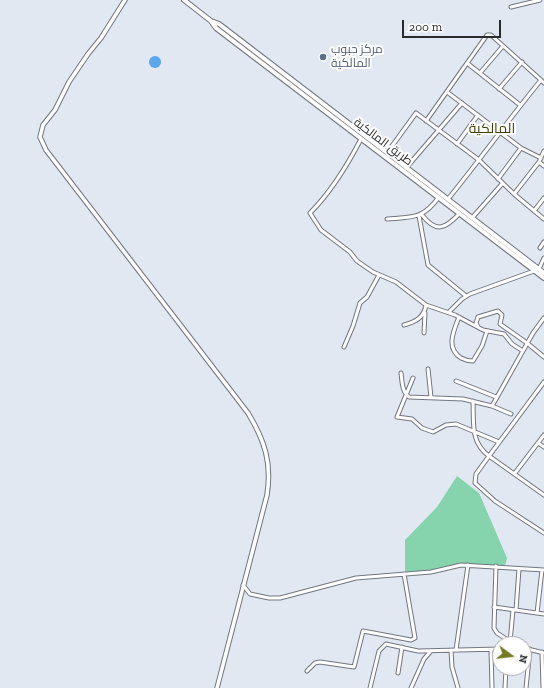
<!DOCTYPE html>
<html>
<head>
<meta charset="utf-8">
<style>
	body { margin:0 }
	#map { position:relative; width:544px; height:688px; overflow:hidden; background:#e2e8f2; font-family:"Zilla Slab",serif }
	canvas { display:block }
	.north { position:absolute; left:492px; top:636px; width:40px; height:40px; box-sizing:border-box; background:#fff; border:1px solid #a9aaac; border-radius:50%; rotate:105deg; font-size:11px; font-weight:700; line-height:16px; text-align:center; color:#292b2f }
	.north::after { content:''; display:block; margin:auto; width:14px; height:18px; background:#727a24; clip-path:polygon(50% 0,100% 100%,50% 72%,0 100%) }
	.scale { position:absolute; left:402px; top:20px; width:99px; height:18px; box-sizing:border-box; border:2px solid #292b2f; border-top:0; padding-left:5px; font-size:12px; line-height:14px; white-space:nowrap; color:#292b2f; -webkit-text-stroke:3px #fff; paint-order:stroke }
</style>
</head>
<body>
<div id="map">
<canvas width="544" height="688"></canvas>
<div class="north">N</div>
<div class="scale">200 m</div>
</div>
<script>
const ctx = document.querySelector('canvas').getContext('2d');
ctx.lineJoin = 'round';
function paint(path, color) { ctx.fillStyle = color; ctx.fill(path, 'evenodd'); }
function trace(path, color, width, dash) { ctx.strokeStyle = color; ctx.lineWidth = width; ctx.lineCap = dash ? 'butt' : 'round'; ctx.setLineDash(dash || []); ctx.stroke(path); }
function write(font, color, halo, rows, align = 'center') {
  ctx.font = font + ' "Zilla Slab",Cairo,serif'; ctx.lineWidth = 4; ctx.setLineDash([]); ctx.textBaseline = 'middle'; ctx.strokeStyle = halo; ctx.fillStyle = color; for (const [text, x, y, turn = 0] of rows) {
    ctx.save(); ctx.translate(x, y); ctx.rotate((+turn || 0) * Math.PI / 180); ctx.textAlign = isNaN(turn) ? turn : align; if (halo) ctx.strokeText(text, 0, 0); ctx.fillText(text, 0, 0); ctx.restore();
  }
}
const green = new Path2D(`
	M457 476 479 493 507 558 505 566 461 563 431 571 405 572V540L437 507Z`);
const water = new Path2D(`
	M149 62a6 6 0 1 1 12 0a6 6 0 1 1-12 0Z`);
const minor = new Path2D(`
	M511 7 540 0
	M467 63 520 105
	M480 73 503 46
	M499 89 522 62
	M447 92 521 148 541 158
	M426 121 487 35H491L541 80
	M361 139C347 166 332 191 310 213L321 230 350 252 357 261 373 272 396 282 426 305 455 315 483 330 504 334 512 344 523 351
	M457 144 478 115
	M387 153 416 113 479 160 514 194 544 219
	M539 162 544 166
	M406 168 462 103
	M498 179 521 148
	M514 194 539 162 544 151
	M448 199C480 160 509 119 541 80L544 83
	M534 211 544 198
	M422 215C436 233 445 229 459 214
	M419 216 428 265 466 296
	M472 218 502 184
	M387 219C413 217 423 219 439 197
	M540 248 544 242
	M539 269 544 258
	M449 312 462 299 470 294 534 271
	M459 317C454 330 445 348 461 358 465 360 468 361 473 361L482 346 487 331
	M404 325C415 322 424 318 426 305
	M478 327 476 323 478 317 498 311 502 315 500 324 527 343 544 357
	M424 333 425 313
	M344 347 353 326 360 303 367 297 379 275
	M428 369 431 397
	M401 373C402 381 402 392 409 397L463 399 492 406 511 414
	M413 378 397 417 412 419 422 428 433 432 446 425 456 424 499 442
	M456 381 496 397
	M544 382 489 456 544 495
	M473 401C474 423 470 442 489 456L476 474 475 483 495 501 544 533
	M492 406 533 333 544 318
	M538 443 544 447
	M515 473 544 435
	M496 566 494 628 497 633 514 644
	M243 585 250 594 269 598H280L356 578 431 572 461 565 544 570
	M494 607 544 614
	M516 610 519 569
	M537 613 542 570
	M510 642 513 610
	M524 648 544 653
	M451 650 452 667 458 688
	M456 650 468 565
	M491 650 492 688
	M542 652 543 688
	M307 671 315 663 320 662 354 667 363 631 411 640 415 638 404 574
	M398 673 402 647
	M370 688 379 651 386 644 418 651 500 649
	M411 688 424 659 431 651
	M505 688 506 668
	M526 688 530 649`);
const tertiary = new Path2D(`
	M125 0 101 38 88 54 69 82 55 110 43 125 40 137 46 150 248 413C265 441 272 463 267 495L217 688`);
const secondary = new Path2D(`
	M184 0 211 21 219 24 544 273
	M211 21 216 28 544 278`);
const markers = [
	[323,57,4,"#5c6f8a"]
];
const serviceNames = [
	["مركز حبوب",331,50],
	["المالكية",331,64]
];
const streetNames = [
	["طريق المالكية",383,142,37]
];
const quarterNames = [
	["المالكية",492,129]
];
paint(green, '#86d4ad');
paint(water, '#59a7ed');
trace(minor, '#71767f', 5);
trace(tertiary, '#71767f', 5.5);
trace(secondary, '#71767f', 6);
trace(minor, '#fff', 3);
trace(tertiary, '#fff', 3.5);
trace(secondary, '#fff', 4);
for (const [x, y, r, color] of markers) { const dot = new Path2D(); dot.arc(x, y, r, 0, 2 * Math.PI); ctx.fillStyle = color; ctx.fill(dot); trace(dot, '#fff', 1.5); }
write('12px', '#4e5e75', '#fff', serviceNames, 'left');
write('12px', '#292b2f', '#fff', streetNames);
write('14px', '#3d4202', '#fff', quarterNames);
</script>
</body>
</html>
